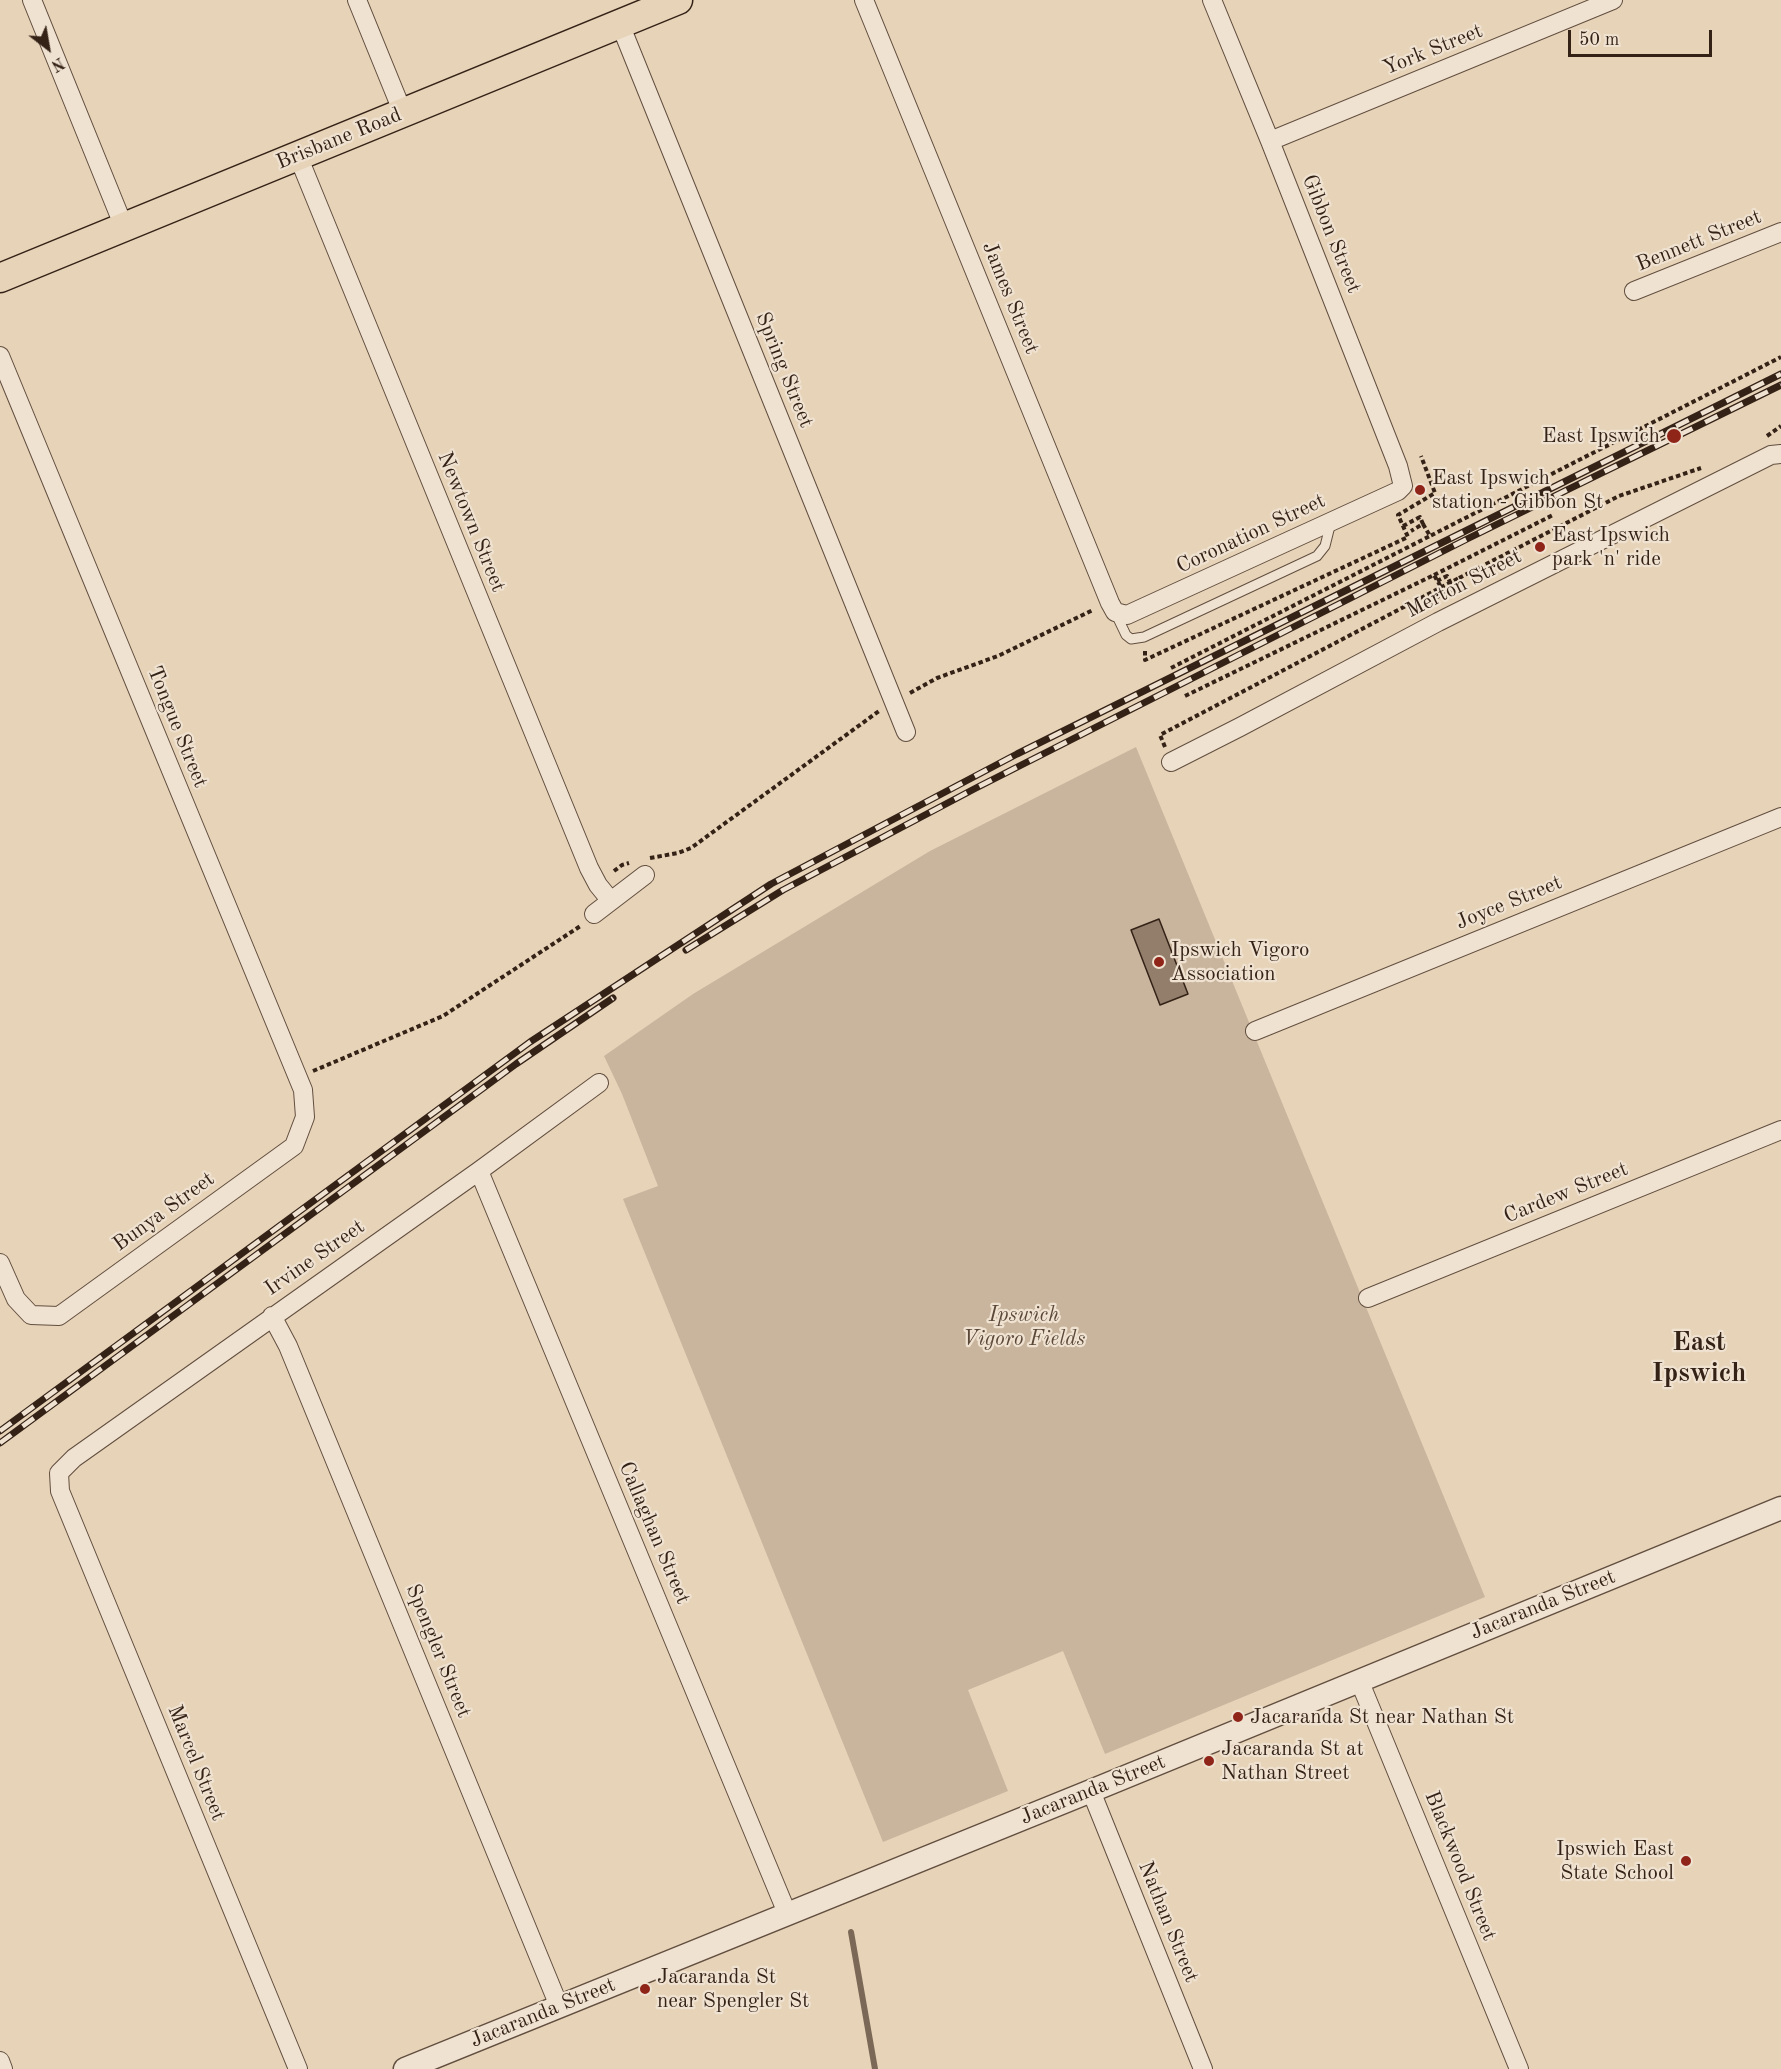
<!DOCTYPE html>
<html>
<head>
<meta charset="utf-8">
<style>
	body { margin:0 }
	#map { position:relative; width:1781px; height:2069px; overflow:hidden; background:#e7d3b8; font-family:"Old Standard TT",serif }
	canvas { display:block }
	.north { position:absolute; left:18px; top:18px; width:60px; height:60px; -webkit-text-stroke:4px #efe2d1; paint-order:stroke; rotate:149deg; font-size:16px; font-weight:700; line-height:24px; text-align:center; color:#352217 }
	.north::after { content:''; display:block; margin:auto; width:21px; height:27px; background:#352217; clip-path:polygon(50% 0,100% 100%,50% 72%,0 100%) }
	.scale { position:absolute; left:1568px; top:30px; width:144px; height:27px; box-sizing:border-box; border:3px solid #352217; border-top:0; padding-left:8px; font-size:18px; line-height:21px; white-space:nowrap; color:#352217; -webkit-text-stroke:4px #efe2d1; paint-order:stroke }
</style>
</head>
<body>
<div id="map">
<canvas width="1781" height="2069"></canvas>
<div class="north">N</div>
<div class="scale">50 m</div>
</div>
<script>
const ctx = document.querySelector('canvas').getContext('2d');
ctx.lineJoin = 'round';
function paint(path, color) { ctx.fillStyle = color; ctx.fill(path, 'evenodd'); }
function trace(path, color, width, dash) { ctx.strokeStyle = color; ctx.lineWidth = width; ctx.lineCap = dash ? 'butt' : 'round'; ctx.setLineDash(dash || []); ctx.stroke(path); }
function write(font, color, halo, rows, align = 'center') {
  ctx.font = font + ' "Old Standard TT",serif'; ctx.lineWidth = 4.5; ctx.setLineDash([]); ctx.textBaseline = 'middle'; ctx.strokeStyle = halo; ctx.fillStyle = color; for (const [text, x, y, turn = 0] of rows) {
    ctx.save(); ctx.translate(x, y); ctx.rotate((+turn || 0) * Math.PI / 180); ctx.textAlign = isNaN(turn) ? turn : align; if (halo) ctx.strokeText(text, 0, 0); ctx.fillText(text, 0, 0); ctx.restore();
  }
}
const green = new Path2D(`
	M1136 747 1485 1597 1105 1754 1063 1651 968 1690 1008 1791 883 1842 623 1199 658 1186 622 1094 604 1056 693 994 930 851Z`);
const stream = new Path2D(`
	M851 1932 875 2069`);
const building = new Path2D(`
	M1159 919 1188 994 1160 1005 1131 930Z`);
const path = new Path2D(`
	M1767 436 1781 426
	M1423 524 1430 536 1781 357
	M1403 526 1420 517 1423 524 1411 531
	M1434 575 1553 515
	M1459 578 1619 496 1701 468
	M1145 651V660L1408 537 1398 515 1435 493 1421 456
	M1171 668 1430 536
	M910 693 937 678 998 656 1093 610
	M1185 696 1434 575 1441 587
	M1165 747 1160 735 1459 578 1462 586 1435 598
	M650 858 678 853 691 848 879 711
	M614 871 622 865 629 863
	M313 1071 443 1016 582 925`);
const service = new Path2D(`
	M1115 612 1126 635 1131 639 1144 637 1317 556 1325 546 1331 522`);
const minor = new Path2D(`
	M32 0 124 227
	M357 0 403 113
	M864 0 1110 603 1115 612 1127 615 1398 491 1403 486 1398 466 1270 141 1212 0
	M620 24 906 732
	M1270 141 1613 0
	M298 156 589 868 598 885 611 901
	M1634 291 1781 232
	M0 356 303 1090 305 1117 294 1146 59 1316 31 1315 16 1299 0 1263
	M1171 762 1240 727 1438 622 1771 455 1781 454
	M594 914 645 875
	M1255 1031 1781 817
	M479 1171 787 1913
	M1368 1298 1781 1130
	M272 1316 288 1346 559 2006
	M1359 1680 1519 2069
	M1091 1791 1203 2069
	M0 2061 3 2069
	M298 2069 60 1491 59 1473 74 1458 479 1171 599 1083`);
const tertiary = new Path2D(`
	M405 2069 1091 1791 1781 1508`);
const primary = new Path2D(`
	M0 278 678 0`);
const rail = new Path2D(`
	M686 950 783 890 976 788 1467 539 1781 385
	M0 1431 530 1042 771 884 1017 754 1781 374
	M0 1443 516 1064 613 998`);
const pathBridge = new Path2D(`
	M1437 581 1447 576 1452 586 1440 591`);
const markers = [
	[1674,436,8,"#8f2418"],
	[1420,490,6,"#8f2418"],
	[1540,547,6,"#8f2418"],
	[1159,962,6,"#8f2418"],
	[1238,1717,6,"#8f2418"],
	[1209,1761,6,"#8f2418"],
	[1686,1861,6,"#8f2418"],
	[645,1989,6,"#8f2418"]
];
const streetNames = [
	["York Street",1433,50,-22],
	["Brisbane Road",339,139,-22],
	["Gibbon Street",1331,234,68],
	["Bennett Street",1699,241,-22],
	["James Street",1010,298,68],
	["Spring Street",784,370,68],
	["Newtown Street",471,522,68],
	["Coronation Street",1251,534,-25],
	["Merton Street",1464,584,-27],
	["Tongue Street",177,727,68],
	["Joyce Street",1509,903,-22],
	["Cardew Street",1566,1193,-22],
	["Bunya Street",164,1212,-36],
	["Irvine Street",315,1258,-35],
	["Callaghan Street",654,1533,67],
	["Jacaranda Street",1543,1605,-22],
	["Spengler Street",438,1651,68],
	["Marcel Street",196,1763,68],
	["Jacaranda Street",1093,1790,-22],
	["Blackwood Street",1460,1866,68],
	["Nathan Street",1168,1922,68],
	["Jacaranda Street",543,2013,-22]
];
const poiNames = [
	["East Ipswich",1660,436,"right"],
	["East Ipswich",1432,478],
	["station - Gibbon St",1432,502],
	["East Ipswich",1552,535],
	["park 'n' ride",1552,559],
	["Ipswich Vigoro",1171,950],
	["Association",1171,974],
	["Jacaranda St near Nathan St",1250,1717],
	["Jacaranda St at",1221,1749],
	["Nathan Street",1221,1773],
	["Ipswich East",1674,1849,"right"],
	["State School",1674,1873,"right"],
	["Jacaranda St",657,1977],
	["near Spengler St",657,2001]
];
const parkNames = [
	["Ipswich",1024,1315],
	["Vigoro Fields",1024,1339]
];
const districtNames = [
	["East",1699,1343],
	["Ipswich",1699,1374]
];
paint(green, '#c9b59d');
trace(stream, '#7b6857', 6);
paint(building, '#927e6b');
trace(building, '#352217', 1.5);
trace(service, '#624e3f', 11);
trace(minor, '#624e3f', 20);
trace(tertiary, '#624e3f', 25);
trace(primary, '#352217', 31);
trace(path, '#352217', 4, [4.5, 3]);
trace(service, '#efe2d1', 9);
trace(minor, '#efe2d1', 18);
trace(tertiary, '#efe2d1', 22);
trace(primary, '#e7d3b8', 28);
trace(rail, '#352217', 7);
trace(rail, '#efe2d1', 4.5, [14]);
trace(pathBridge, '#352217', 4, [4.5, 3]);
for (const [x, y, r, color] of markers) { const dot = new Path2D(); dot.arc(x, y, r, 0, 2 * Math.PI); ctx.fillStyle = color; ctx.fill(dot); trace(dot, '#efe2d1', 2); }
write('21px', '#352217', '#efe2d1', streetNames);
write('21px', '#352217', '#efe2d1', poiNames, 'left');
write('italic 21px', '#5a4738', '#efe2d1', parkNames);
write('bold 27px', '#352217', '#efe2d1', districtNames);
</script>
</body>
</html>
